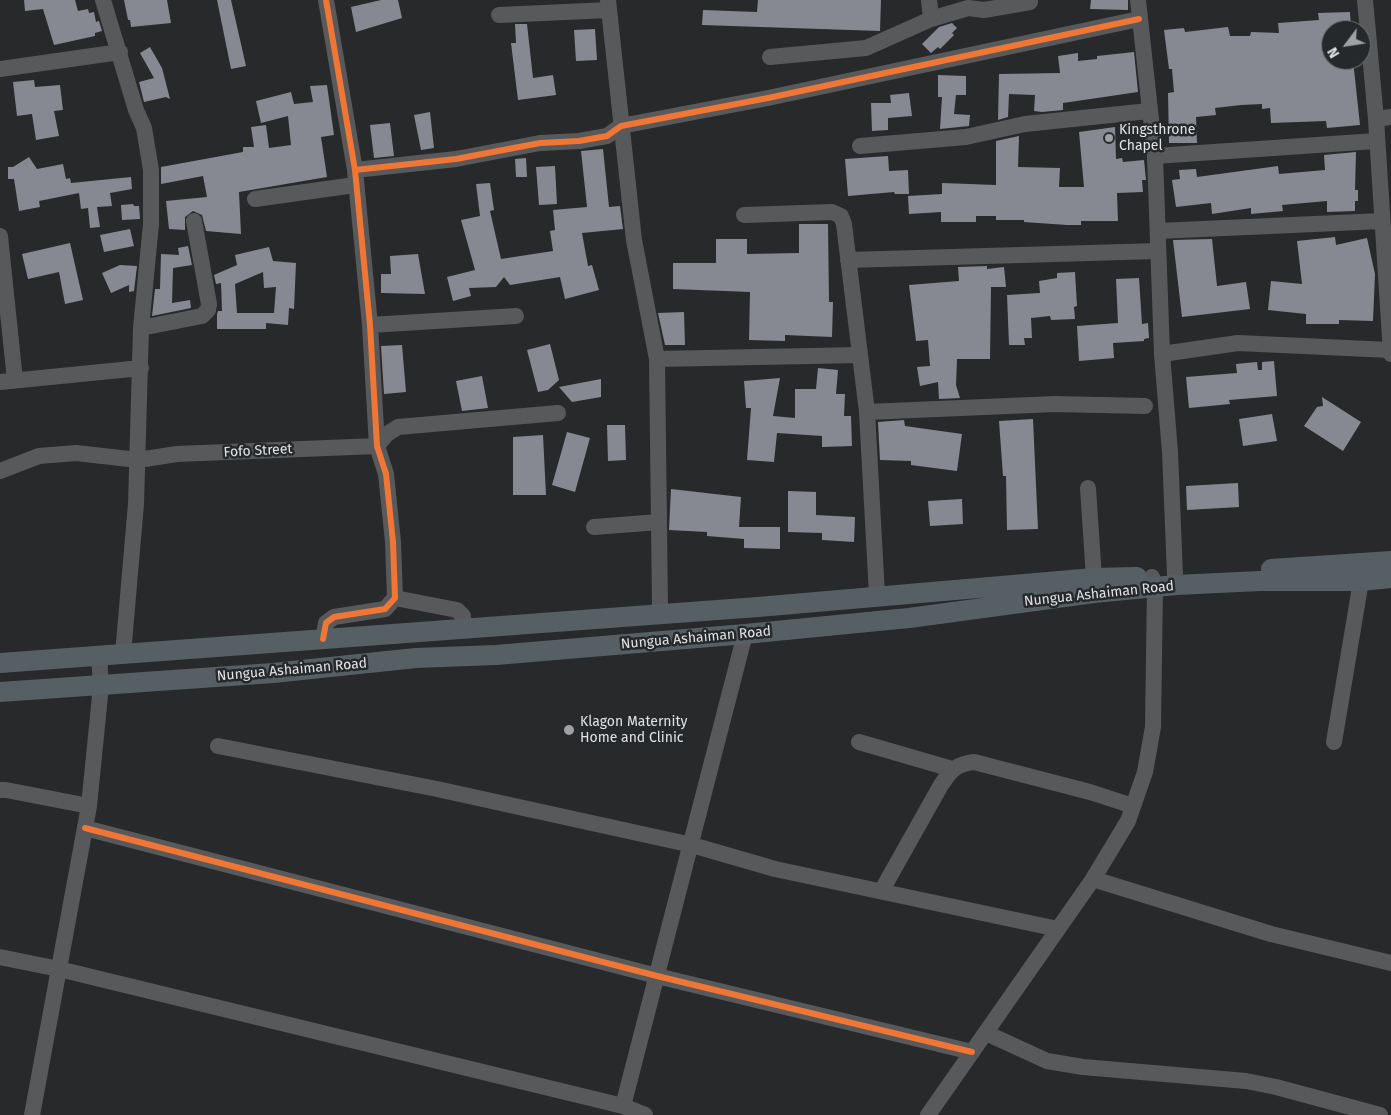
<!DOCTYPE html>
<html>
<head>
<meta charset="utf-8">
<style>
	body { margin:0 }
	#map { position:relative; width:1391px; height:1115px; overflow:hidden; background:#27292b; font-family:"Fira Sans",sans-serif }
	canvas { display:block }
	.north { position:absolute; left:1321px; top:20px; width:50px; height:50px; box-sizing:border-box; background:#26292c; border:1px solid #707375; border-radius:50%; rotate:239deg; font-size:14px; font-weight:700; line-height:20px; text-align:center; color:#e0e2e3 }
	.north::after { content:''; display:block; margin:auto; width:18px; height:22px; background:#9fa1a3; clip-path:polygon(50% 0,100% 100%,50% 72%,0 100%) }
</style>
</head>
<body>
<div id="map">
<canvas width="1391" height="1115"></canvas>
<div class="north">N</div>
</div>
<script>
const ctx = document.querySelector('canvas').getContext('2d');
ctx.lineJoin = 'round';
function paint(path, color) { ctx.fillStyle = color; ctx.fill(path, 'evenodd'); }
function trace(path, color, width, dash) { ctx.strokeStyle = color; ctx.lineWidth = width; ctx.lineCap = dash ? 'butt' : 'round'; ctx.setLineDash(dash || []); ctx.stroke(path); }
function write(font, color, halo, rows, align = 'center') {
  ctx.font = font + ' "Fira Sans",sans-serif'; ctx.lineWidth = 5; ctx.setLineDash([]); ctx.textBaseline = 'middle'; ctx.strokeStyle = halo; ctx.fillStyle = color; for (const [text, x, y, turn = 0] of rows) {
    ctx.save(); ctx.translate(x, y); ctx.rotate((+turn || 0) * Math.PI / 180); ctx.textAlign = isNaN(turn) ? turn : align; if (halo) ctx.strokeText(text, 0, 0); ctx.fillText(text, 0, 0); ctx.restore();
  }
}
const building = new Path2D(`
	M24 0H75L78 11 88 9 89 13 94 12 96 22 99 21 102 31 95 33V36L54 45 43 9 25 11Z
	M124 0H167L171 23 131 27 130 20H128Z
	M217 0H231L246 66 231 69Z
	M381 0H398L402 18 356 32 351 7Z
	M758 0H881L880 31 702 25 703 10 757 12Z
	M1091 0H1128V10L1090 9Z
	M1350 12 1351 30H1331V60H1353L1360 125 1327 128 1326 121 1271 123 1270 108 1262 109V104L1241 105 1215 108 1216 115 1196 117 1197 143H1169L1168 93 1174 92 1172 69H1169L1164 30 1184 28 1185 32 1228 27 1230 36H1250L1251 32 1279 33 1278 23 1319 20 1318 13Z
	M952 23 957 28 952 33 954 35 940 49 938 47 931 53 922 44 939 27Z
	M515 24H527L533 78 553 75 556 95 518 100 511 43H516Z
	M595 29 597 60 576 61 574 30Z
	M150 47 162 68 170 99 166 97 144 102 139 82 154 78 140 53Z
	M1134 52 1138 92 1063 103V110L1042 112 1034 111 1035 95 1009 94 1008 117 998 120 999 74 1060 73 1058 56 1078 53V61L1097 59V56Z
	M938 75 966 76V95H956L954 114 970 115 969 126 940 129 942 97H938Z
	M34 80 35 87 60 85 63 110 54 111 59 136 36 140 32 114 17 116 13 82Z
	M327 85 334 135 321 137 327 177 239 192 241 234 206 231 202 215 193 211 185 217V230L169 229 166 201 207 197 203 176 161 184V167L243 152V147H254L251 127 266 125 269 148 291 145 288 116 261 123 256 101 291 92 294 104 313 102 310 86Z
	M909 93 912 116 888 118V130L872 131 871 103H891L890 95Z
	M430 112 434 148 421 150 414 115Z
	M390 123 394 156 374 158 370 125Z
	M1115 127 1116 159 1122 158 1123 162 1144 160 1146 180H1142L1143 192 1117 193 1118 221H1081V225H1067L1024 222V220H996V216H976V222H941V212L909 214 908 196 942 194V183L996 185V141L1019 136 1018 167 1060 168 1059 187H1084L1079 132Z
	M603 149 609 207 620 206 623 229 582 233 588 266 592 265 599 290 565 299 560 277 510 285 504 277 496 287 469 288 471 296 453 301 447 277 475 270 461 220 480 216 476 184 490 183 494 210 490 211 501 259 553 251 550 231 555 230 553 210 587 207 581 151Z
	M1356 152 1355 190H1358V201H1355V211L1327 212V201L1282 205 1283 211 1251 214V208L1212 214 1211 203 1176 207 1172 180 1180 179 1179 170 1196 169 1197 177 1278 166 1279 174 1325 170 1324 155Z
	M888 156 889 171 908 170 909 194H895L894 192 848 196 845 159Z
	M29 157 37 169 63 164 66 179 70 178 71 183 131 177 132 189 110 193 112 206 97 207 100 227 90 228 88 208 81 209 79 193 39 201 40 207 19 211 14 179H8V167H13Z
	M526 158 527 177H516L515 159Z
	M555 166 557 204 539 205 536 167Z
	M133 204 134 206H139L140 219 122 220 121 205Z
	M799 224H828L829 302H833L832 337 785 335V341L749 340 750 292 673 289V263H716V239H747V254L799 253Z
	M130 229 134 246 104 252 100 235Z
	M1335 237 1336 245 1367 238 1375 274 1373 321 1339 320V324H1306V314L1268 310 1271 281 1302 284 1297 241Z
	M1212 239 1217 286 1246 282 1250 309 1182 317 1173 240Z
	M70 243 83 300 65 304 59 272 28 279 22 254Z
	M188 246 192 265 173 268 172 303 190 300 191 308 152 316 155 289H160L161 254 179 255 178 248Z
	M269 247 273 261 296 263 294 309 289 308 288 325 266 323V329H217V314L218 311H222L221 283 216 284 214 275 237 265 235 255ZM263 272 264 288 276 287 274 313H237L235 284Z
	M418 254 425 294 381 293V274H391L390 256Z
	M120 265 137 266 134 291 129 292V285L111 293 102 273Z
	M987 266V269L1004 267 1006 287H991L990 359H957L956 385 960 398 939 399 938 382 920 386 917 367 930 366 928 340 916 341 909 285 959 281 958 267Z
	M1075 272 1077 306 1074 307 1075 319 1051 320 1050 316 1031 318 1032 338H1024L1025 345H1009L1007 295 1040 293 1039 281 1057 278V273Z
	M1139 278 1142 324 1148 323 1149 338 1144 339V341L1113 343 1114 358 1079 361 1077 326 1118 323 1116 279Z
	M684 312 685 345H665L658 313Z
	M550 344 559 380 548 390 538 392 527 350Z
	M402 345 406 392 384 394 381 346Z
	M1274 361 1277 396 1229 400 1230 404 1189 408 1186 377 1237 373 1236 364 1257 362 1258 370H1262V362Z
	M818 368 838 370 836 394H845L844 416H851L852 446 822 447V436L777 433 774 462 747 460 751 408H746L744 381 780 378 773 416 795 418V389H816Z
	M482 376 488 408 462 411 456 381Z
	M601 379V397L572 402 559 387Z
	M1322 397 1361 422 1343 451 1304 426 1317 407 1323 406Z
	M1272 414 1277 441 1243 446 1239 419Z
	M1033 419 1038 529 1007 530 1006 476H1003L999 421Z
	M904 420 905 426 962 434 957 471 911 465V461L880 460 878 422Z
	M607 425H625L626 460 608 461Z
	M567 432 590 438 575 492 552 485Z
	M543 435 546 495H513V437Z
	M1238 483 1239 507 1187 510 1186 486Z
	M671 489 741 497 739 527H780V549L744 548V539L707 536V532L669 530Z
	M788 491 816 492V515L855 517 854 542 822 540V533L788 532Z
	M962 499 963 524 930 526 928 501Z`);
const minor = new Path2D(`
	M103 0 136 110 144 128 151 170V224L141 328 136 504 123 654
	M608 0 634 240 657 359 660 606 656 613
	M929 0 931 19
	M1138 0 1155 156 1162 354 1170 452 1175 575
	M1365 0 1376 119 1391 354
	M499 15 609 10
	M770 57 866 48 931 19 968 8 984 10 1030 2
	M0 69 120 52
	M1376 119 1391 117
	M860 146 966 137 1025 124 1149 111
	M1155 156 1376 141
	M355 170 456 159 540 143 579 141 607 136 621 126 768 98 1139 19
	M255 199 355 185
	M744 215 832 212 841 216 844 224 867 412 877 595
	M1158 231 1382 221
	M0 236 15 380
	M848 260 1158 251
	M370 325 516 316
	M141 328 202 316 208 310 209 304 194 221
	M1162 354 1238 343 1390 350
	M657 359 860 355
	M0 382 141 368
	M867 412 1055 404 1145 406
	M0 471 39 456 76 453 138 460 177 454 377 446 387 434 398 427 558 413
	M1088 488 1094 578
	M594 527 659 522
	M395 598 457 610 463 616V629
	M323 639 326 623 334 617 385 609 395 598 393 542 386 474 377 446 370 325 355 170 326 0
	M859 742 952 769
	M1334 742 1361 581
	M218 746 437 789 692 845 775 869 1058 929
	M0 790H6L89 806
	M85 828 657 976 972 1052
	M1093 879 1271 934 1391 963
	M882 890 941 785C951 770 956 764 974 762L1090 792 1133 806
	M0 957 59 969 623 1106 645 1115
	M986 1033 1047 1061 1083 1067 1246 1081 1276 1087 1380 1115
	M623 1106 745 634
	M32 1115 89 806 101 686 99 655
	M928 1115 1093 879 1128 821 1145 772 1153 727 1155 587 1152 577`);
const major = new Path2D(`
	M1271 569 1391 561
	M0 663 758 607 1094 578 1137 577
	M0 692 273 673 416 658 496 655 745 634 909 618 1094 593 1176 585 1260 581H1361L1391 578`);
const cycleway = new Path2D(`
	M355 170 456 159 540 143 579 141 607 136 621 126 768 98 1139 19
	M323 639 326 623 334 617 385 609 395 598 393 542 386 474 377 446 370 325 355 170 326 0
	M85 828 657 976 972 1052`);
const markers = [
	[1109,138,5,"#9fa1a3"],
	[569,730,6,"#9fa1a3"]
];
const poiNames = [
	["Kingsthrone",1119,130],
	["Chapel",1119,146],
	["Klagon Maternity",580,722],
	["Home and Clinic",580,738]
];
const streetNames = [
	["Fofo Street",258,451,-3],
	["Nungua Ashaiman Road",1099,594,-6],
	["Nungua Ashaiman Road",696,638,-5],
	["Nungua Ashaiman Road",292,670,-5]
];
paint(building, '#868992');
trace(minor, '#58595b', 16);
trace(major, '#566064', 20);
trace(cycleway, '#f07635', 6);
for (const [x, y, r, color] of markers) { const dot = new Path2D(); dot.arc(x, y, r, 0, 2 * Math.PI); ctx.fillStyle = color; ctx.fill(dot); trace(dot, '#26292c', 2); }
write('14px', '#e0e2e3', '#26292c', poiNames, 'left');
write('14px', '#e0e2e3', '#26292c', streetNames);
</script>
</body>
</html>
